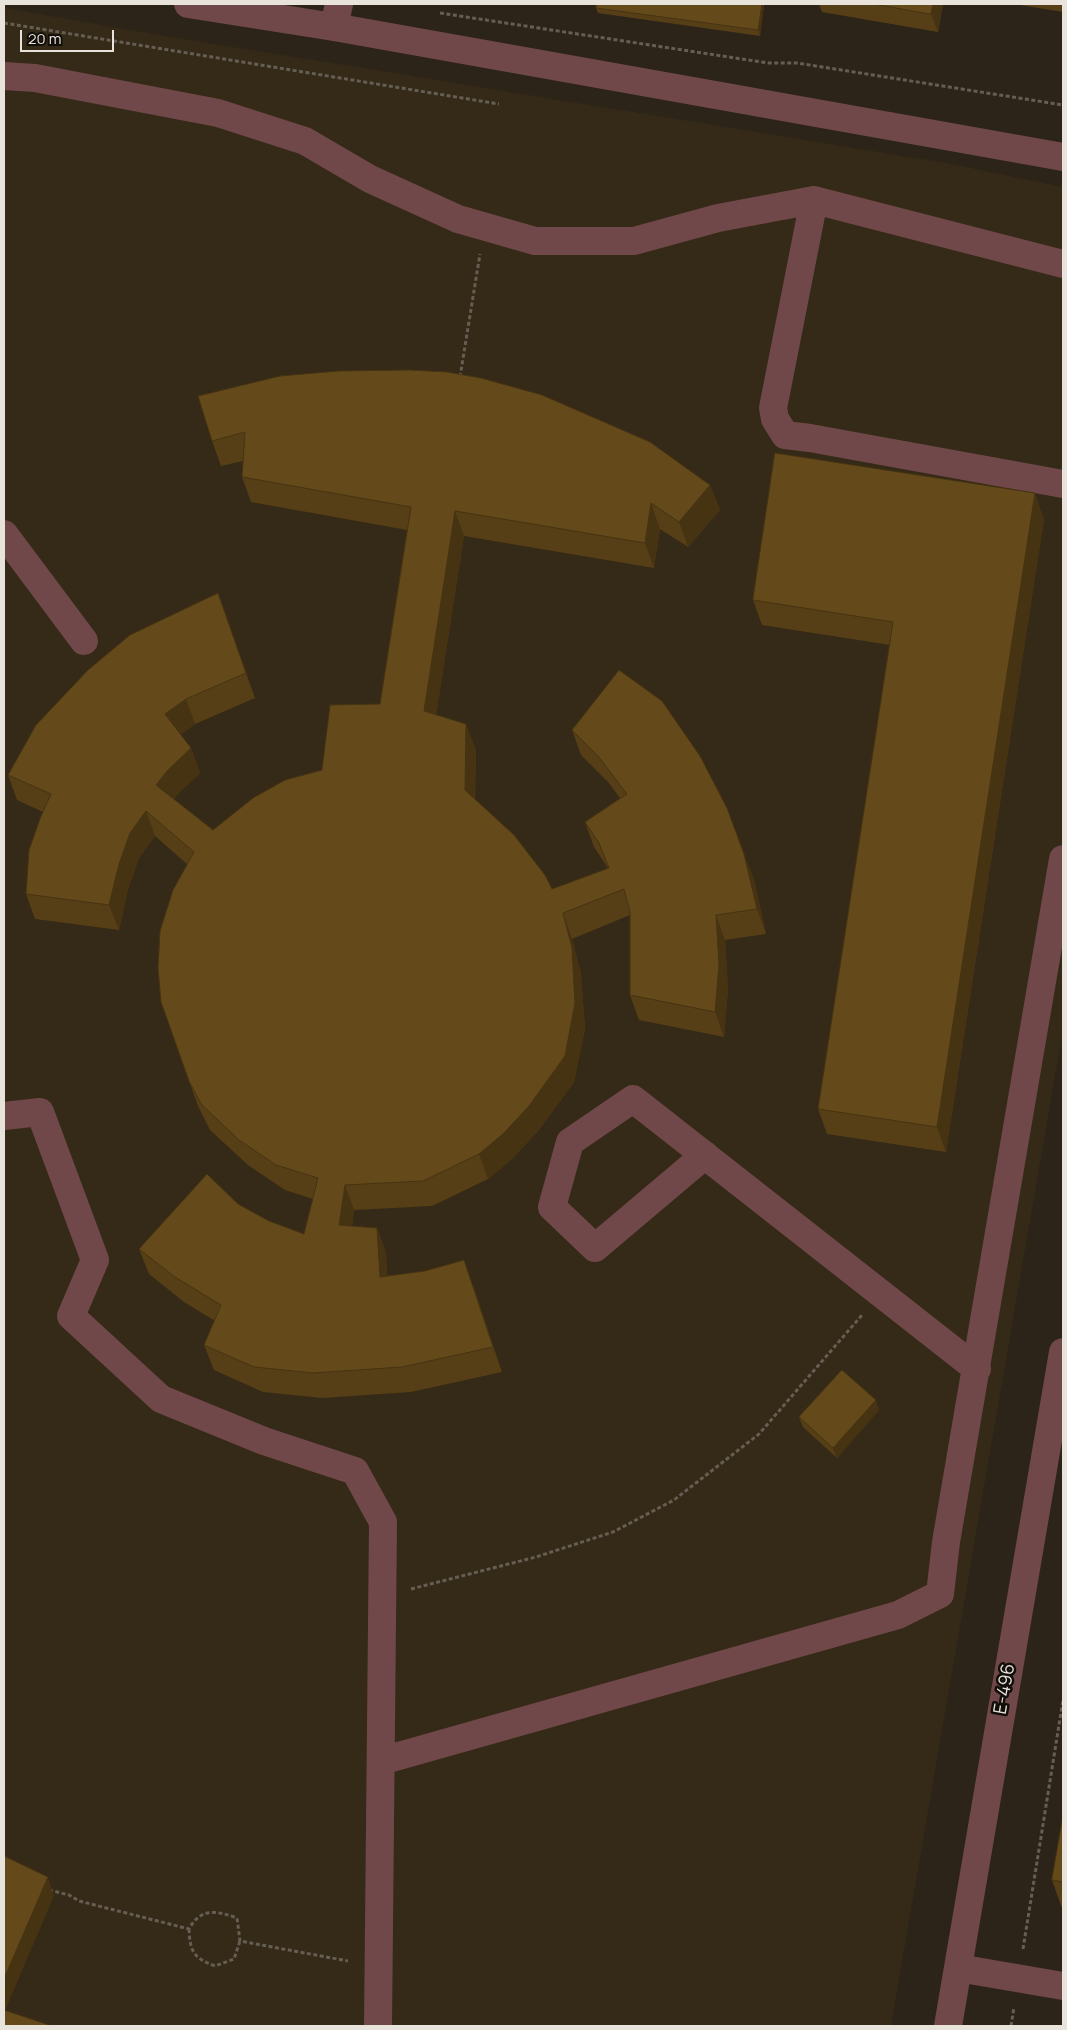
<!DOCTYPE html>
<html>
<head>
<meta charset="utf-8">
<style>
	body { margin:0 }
	#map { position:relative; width:1067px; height:2030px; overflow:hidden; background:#2c2418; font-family:Manrope,sans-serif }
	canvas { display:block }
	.frame { position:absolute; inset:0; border:5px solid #e8e3db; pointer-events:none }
	.scale { position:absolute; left:20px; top:30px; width:94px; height:22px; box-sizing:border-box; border:2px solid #e8e3db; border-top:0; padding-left:6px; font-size:15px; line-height:18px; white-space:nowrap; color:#e8e3db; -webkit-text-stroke:4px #120e09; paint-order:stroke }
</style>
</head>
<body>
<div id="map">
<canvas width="1067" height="2030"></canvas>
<div class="frame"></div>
<div class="scale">20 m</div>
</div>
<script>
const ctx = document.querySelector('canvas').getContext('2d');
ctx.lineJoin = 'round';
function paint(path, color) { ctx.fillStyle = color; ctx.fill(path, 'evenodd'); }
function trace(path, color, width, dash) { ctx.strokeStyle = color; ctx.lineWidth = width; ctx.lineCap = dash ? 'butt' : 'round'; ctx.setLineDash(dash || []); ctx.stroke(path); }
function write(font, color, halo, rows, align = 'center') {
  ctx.font = font + ' Manrope,sans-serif'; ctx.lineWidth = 5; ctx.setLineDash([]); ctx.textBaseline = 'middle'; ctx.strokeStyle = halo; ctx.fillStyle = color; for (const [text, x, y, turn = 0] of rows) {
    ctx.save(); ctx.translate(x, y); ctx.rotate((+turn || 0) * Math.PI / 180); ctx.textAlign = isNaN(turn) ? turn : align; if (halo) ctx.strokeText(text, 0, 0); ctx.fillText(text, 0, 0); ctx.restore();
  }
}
const built = new Path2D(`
	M4 8 166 36 947 163 1063 187V1030L891 2026H4Z`);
const path = new Path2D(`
	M440 13 768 63H797L1063 105
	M4 23 499 104
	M460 377 480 254
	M411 1589 536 1557 613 1532 674 1500 759 1434 862 1315
	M49 1890 69 1895 79 1901 189 1929C201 1907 217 1911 237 1918L240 1941 348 1961
	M189 1929C190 1951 193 1958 215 1966L234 1959 240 1941
	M1023 1949 1063 1700
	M1011 2026 1014 2007`);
const minor = new Path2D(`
	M188 4 334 27 1063 157
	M334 27 339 4
	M4 76 35 78 218 113 305 141 370 179 458 219 535 241H634L718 218 814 200 1063 264
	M814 200 773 408 775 419 785 435 810 438 1063 484
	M4 534 84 641
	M4 1116 40 1112 95 1260 71 1316 161 1399 264 1441 355 1471 383 1522 378 2026
	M705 1155 595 1248 552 1207 570 1142 633 1099 977 1369
	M381 1761 898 1615 940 1594 946 1542 1063 859
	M958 1968 1063 1986
	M948 2026 1063 1352`);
const wall = new Path2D(`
	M764 4 760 36 598 13 596 8Z
	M819 4H943L938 32 822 12Z
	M1014 4H1063V12Z
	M198 396 710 485 720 510 688 547 660 529 654 568 464 536 436 715 476 749 475 799 552 889 608 868 594 847 585 822 620 798 608 782 581 755 572 730 754 879 766 934 725 940 728 989 724 1037 639 1020 630 995V915L572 939 581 974 585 1029 574 1082 538 1131 512 1159 488 1179 432 1206 354 1210 352 1226 377 1228 386 1253 387 1276 473 1285 502 1372 411 1392 322 1398 263 1392 214 1370 204 1345 215 1321 184 1302 149 1274 139 1249 238 1204 269 1221 304 1234 313 1199 285 1190 248 1165 210 1130 198 1106 189 1081 187 864 155 836 139 858 128 889 119 930 35 919 26 894 43 812 17 800 8 775 218 593 255 698 195 724 180 735 191 748 200 773 177 795 174 799 213 830 322 770 380 704 407 530 251 502 242 477 243 461 221 466 212 441Z
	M1044 519 946 1152 827 1134 818 1109 890 645 762 625 753 600Z
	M879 1410 837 1458 803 1427 799 1417Z
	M1063 1816V1911L1052 1880Z`);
const shadedWall = new Path2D(`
	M762 4H764L760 36 758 30Z
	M933 4H943L938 32 931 14Z
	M710 485 720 510 688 547 679 522Z
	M1035 493 1044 519 946 1152 937 1127Z
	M651 503 660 529 654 568 645 543Z
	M455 511 464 536 433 736 424 711Z
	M218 593 227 618 255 698 246 673Z
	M186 699 195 724 174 740 165 714Z
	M466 724 476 749 474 815 465 790Z
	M191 748 200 773 177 795 165 810 156 785 168 770Z
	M146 811 155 836 139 858 128 889 119 930 109 905 119 864 130 833Z
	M744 854 754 879 766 934 757 909Z
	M563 913 572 939 581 974 585 1029 574 1082 538 1131 512 1159 488 1179 479 1154Z
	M716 915 725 940 728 989 724 1037 715 1012Z
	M345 1185 354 1210 349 1250 339 1225Z
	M377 1228 386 1253 389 1303 380 1277Z
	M464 1260 473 1285 502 1372 493 1347Z
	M876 1400 879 1410 837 1458 833 1448Z
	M48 1877 54 1896 4 2013V1979Z`);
const building = new Path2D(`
	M597 4H762L758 30 596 8Z
	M874 4H933L931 14Z
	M410 370 447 372 481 378 542 395 650 442 710 485 679 522 651 503 645 543 455 511 424 711 466 724 465 790 514 835 545 875 552 889 609 868 599 843 585 822 627 794 598 756 572 730 619 670 662 701 700 756 727 808 744 854 757 909 716 915 719 964 715 1012 630 995V912L624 889 563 913 572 948 575 1003 565 1056 529 1106 503 1134 479 1154 423 1181 345 1185 339 1225 377 1228 380 1277 425 1271 464 1260 493 1347 402 1367 313 1373 254 1367 204 1345 221 1305 175 1277 139 1249 207 1174 238 1204 269 1221 304 1234 318 1178 276 1165 239 1140 201 1104 189 1081 161 1002 158 968 160 931 173 890 194 852 146 811 130 833 119 864 109 905 26 894 29 850 41 816 51 794 8 775 36 725 88 670 130 635 218 593 246 673 186 699 165 714 191 748 168 770 156 785 213 830 253 798 285 780 322 770 330 705 380 704 411 507 242 477 245 432 212 441 198 396 280 376 339 371Z
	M775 453 1035 493 937 1127 818 1109 893 622 753 600Z
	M842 1370 876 1400 833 1448 799 1417Z
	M1063 1816V1882L1052 1880Z
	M4 1856 48 1877 4 1979Z
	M4 2010 52 2026H4Z`);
const streetNames = [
	["E-496",1005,1689,-80]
];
paint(built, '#352917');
trace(path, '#655e53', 3, [4, 2.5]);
trace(minor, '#704849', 28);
paint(wall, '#563f16');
paint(shadedWall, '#463312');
paint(building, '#64491a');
trace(building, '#463312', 1);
write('18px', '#e8e3db', '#120e09', streetNames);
</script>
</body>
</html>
